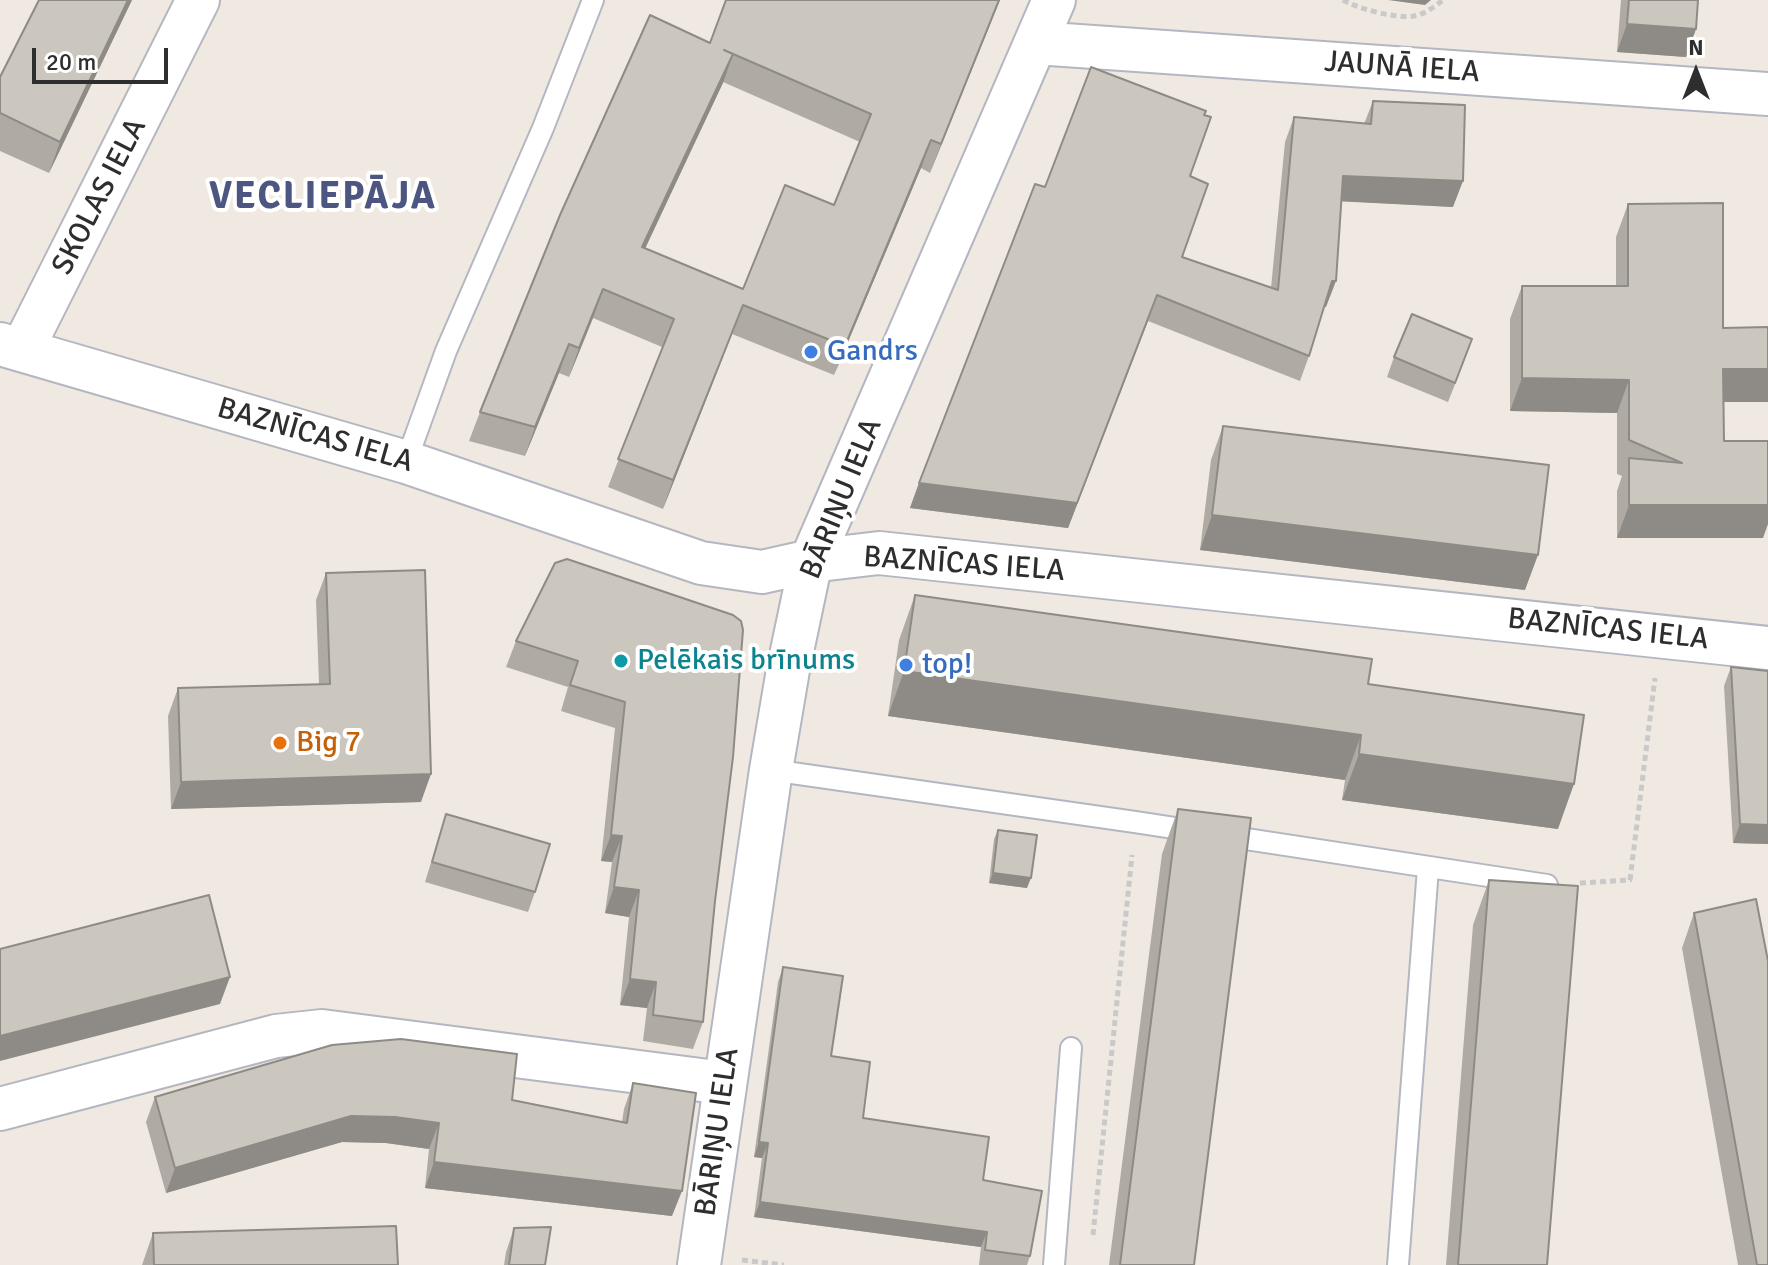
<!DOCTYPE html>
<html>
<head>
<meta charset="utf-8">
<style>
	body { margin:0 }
	#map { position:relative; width:1768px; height:1265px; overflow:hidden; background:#efe9e1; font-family:Signika,sans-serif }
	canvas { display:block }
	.north { position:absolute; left:1656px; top:32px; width:80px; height:80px; -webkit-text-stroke:6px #fff; paint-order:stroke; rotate:0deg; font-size:22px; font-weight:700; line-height:32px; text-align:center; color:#2e2e2e }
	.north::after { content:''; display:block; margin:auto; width:28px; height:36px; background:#2e2e2e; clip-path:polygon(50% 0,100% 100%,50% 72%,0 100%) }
	.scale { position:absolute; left:32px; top:48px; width:136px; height:36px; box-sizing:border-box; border:4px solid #2e2e2e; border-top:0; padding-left:10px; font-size:24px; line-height:28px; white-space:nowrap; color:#2e2e2e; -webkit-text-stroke:6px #fff; paint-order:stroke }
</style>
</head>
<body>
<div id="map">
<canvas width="1768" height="1265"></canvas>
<div class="north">N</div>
<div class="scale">20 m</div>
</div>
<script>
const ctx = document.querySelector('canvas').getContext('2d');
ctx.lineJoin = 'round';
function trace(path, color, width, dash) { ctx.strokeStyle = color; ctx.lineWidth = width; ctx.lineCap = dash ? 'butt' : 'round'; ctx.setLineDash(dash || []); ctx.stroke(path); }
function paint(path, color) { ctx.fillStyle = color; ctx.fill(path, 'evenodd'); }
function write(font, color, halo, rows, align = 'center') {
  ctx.font = font + ' Signika,sans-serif'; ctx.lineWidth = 8; ctx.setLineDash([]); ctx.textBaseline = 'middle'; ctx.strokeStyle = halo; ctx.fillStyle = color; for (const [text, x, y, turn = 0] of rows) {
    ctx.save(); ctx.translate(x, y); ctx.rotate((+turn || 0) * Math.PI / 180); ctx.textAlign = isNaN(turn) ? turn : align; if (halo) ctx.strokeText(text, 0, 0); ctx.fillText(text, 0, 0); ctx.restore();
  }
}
const path = new Path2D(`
	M1343 0C1359 9 1396 19 1414 16 1425 14 1434 7 1443 0
	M1580 883 1630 880 1655 678
	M1093 1235 1132 855
	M742 1260 784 1265`);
const service = new Path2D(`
	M406 462 446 351 543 128 593 0
	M771 770 1135 822 1547 885
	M1054 1265 1071 1048
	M1398 1265 1428 868`);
const minor = new Path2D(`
	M1036 43 1768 94
	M0 344 406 462 701 563 762 572 811 561 879 553 1768 648
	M22 350 198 0
	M0 1109 276 1036 322 1031 724 1083
	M699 1265 771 770 788 670 811 561 1054 0`);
const wall = new Path2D(`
	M39 0H132L49 173 0 151V77Z
	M726 0H1000L930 173 921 168 834 375 732 334 663 509 608 487 662 347 593 318 569 377 559 373 525 456 469 441 480 412 710 43ZM723 82 860 142 834 205 743 289 645 249Z
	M1621 0H1698L1696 29 1686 57 1617 52Z
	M1373 101 1453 207 1342 201 1326 307 1324 306 1309 356 1300 381 1148 321 1068 528 910 508 919 483 1045 187 1204 115 1190 176 1182 257 1271 288 1285 142 1294 117 1364 124Z
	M1628 204 1723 328 1768 327V402H1724V441L1763 538H1617V491L1622 476 1617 474V413L1510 411V319L1522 286H1616V237Z
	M1394 357 1465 359 1448 402 1387 377Z
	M1223 426 1525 590 1200 550 1211 460Z
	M567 559 715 901 703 1022 693 1049 643 1041 647 1008 620 1005 629 917 605 913 612 862 601 861 615 728 561 711 568 687 506 667 516 641Z
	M326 573 421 802 171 809 168 716 178 688 319 684 316 600Z
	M915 595 1368 684 1558 829 1342 800 1345 780 888 716 899 640Z
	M1731 667 1768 844 1733 843 1724 686Z
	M1178 809 1194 1265H1109L1162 854Z
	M446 814 535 892 528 912 425 882Z
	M998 830 1027 888 989 883 994 839Z
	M1489 880 1547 1265H1446L1473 925Z
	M1694 913 1768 1265H1738L1682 948Z
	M783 967 863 1118 983 1180 1030 1256 1027 1265H979L981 1247 754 1217 762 1158 754 1157 778 982Z
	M633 1083 672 1216 425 1188 429 1149 386 1143 342 1142 166 1193 146 1122 155 1097 512 1100 622 1122 624 1109Z
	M514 1228 545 1265H504L506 1252Z
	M153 1233 398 1265H142Z`);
const shadedWall = new Path2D(`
	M128 0H132L49 173 60 142Z
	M999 0H1000L930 173 941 144Z
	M1388 0H1431L1425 5Z
	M1627 24 1696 29 1686 57 1617 52Z
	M733 54 723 83 632 276 642 247Z
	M931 140 921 168 834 375 845 346Z
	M1343 176 1463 181 1453 207 1334 201Z
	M1332 281H1336L1326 307 1322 306Z
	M603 289 593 318 569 377 579 348Z
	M743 305 732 334 663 509 673 480Z
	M1148 321 1068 528 910 508 919 483Z
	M569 344 559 373 525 456 535 427Z
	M1723 369H1768V402H1711Z
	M1522 378 1629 380 1617 413 1510 411Z
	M1629 505H1768V524L1763 538H1617Z
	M1212 515 1538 555 1525 590 1200 550Z
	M904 671 1361 735 1345 780 888 716Z
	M1359 754 1574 784 1558 829 1342 800Z
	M431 774 421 802 171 809 181 782Z
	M1740 824 1768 825V844L1733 843Z
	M611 835 622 836 612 862 601 861Z
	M993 873 1031 878 1027 888 989 883Z
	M614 887 639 890 629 917 605 913Z
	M230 977 220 1004 0 1061V1036Z
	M630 979 656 982 647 1008 620 1005Z
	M351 1116 395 1117 439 1123 429 1149 386 1143 342 1142 166 1193 175 1168Z
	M759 1142 768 1143 762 1158 754 1157Z
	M434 1162 682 1191 672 1216 425 1188Z
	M760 1202 987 1232 981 1247 754 1217Z`);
const building = new Path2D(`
	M39 0H128L60 142 0 113V77Z
	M726 0H999L941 144 931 140 845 346 743 305 673 480 618 459 674 319 603 289 579 348 569 344 535 427 480 412 560 215 650 15 710 43ZM724 50 871 114 834 205 785 185 743 289 642 247 733 54Z
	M1629 0H1698L1696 29 1627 24Z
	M1091 67 1206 111 1204 115 1211 117 1190 176 1208 184 1182 257 1278 290 1294 117 1371 124 1373 101 1465 105 1463 181 1343 176 1336 281H1332L1309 356 1157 295 1077 503 919 483 1035 184 1045 187Z
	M1723 203V328L1768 327V369H1723L1724 441H1768V505H1629V458L1682 463 1629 440V380L1522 378V286H1628V204Z
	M1412 314 1472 339 1455 383 1394 357Z
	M1223 426 1549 465 1538 555 1212 515Z
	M567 559 733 615 741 621 743 630 733 757 715 901 703 1022 653 1015 656 982 630 979 639 890 614 887 622 836 611 835 625 702 570 685 578 661 516 641 555 563Z
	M425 570 431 774 181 782 178 688 330 684 326 573Z
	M915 595 1372 659 1368 684 1584 715 1574 784 1359 754 1361 735 904 671Z
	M1731 667 1768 671V825L1740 824Z
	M1178 809 1251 818 1194 1265H1120Z
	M446 814 550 844 535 892 432 862Z
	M998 830 1037 835 1031 878 993 873Z
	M1489 880 1578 886 1547 1265H1458Z
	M209 895 230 977 0 1036V949Z
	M1756 899 1768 961V1265H1757L1694 913Z
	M783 967 843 976 831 1056 870 1062 863 1118 989 1137 983 1180 1042 1191 1030 1256 985 1250 987 1232 760 1202 768 1143 759 1142Z
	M401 1039 517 1054 512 1100 627 1123 633 1083 696 1093 682 1191 434 1162 439 1123 395 1117 351 1116 175 1168 155 1097 332 1045Z
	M396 1226 398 1265H154L153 1233Z
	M551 1227 545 1265H509L514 1228Z`);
const markers = [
	[811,352,8,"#3f7fe0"],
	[621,661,8,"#0f9aa8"],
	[906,665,8,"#3f7fe0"],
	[280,743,8,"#e8710a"]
];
const streetNames = [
	["JAUNĀ IELA",1402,68,4],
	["SKOLAS IELA",100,197,-63],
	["BAZNĪCAS IELA",315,436,16],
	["BĀRIŅU IELA",842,499,-68],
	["BAZNĪCAS IELA",964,565,4],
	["BAZNĪCAS IELA",1608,630,6],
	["BĀRIŅU IELA",718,1132,-82]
];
const shopNames = [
	["Gandrs",827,352],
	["top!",922,665]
];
const cultureNames = [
	["Pelēkais brīnums",637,661]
];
const foodNames = [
	["Big 7",296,743]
];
const districtNames = [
	["VECLIEPĀJA",323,198]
];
trace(service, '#b4b7c1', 24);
trace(minor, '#b4b7c1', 46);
trace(path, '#c9c9c9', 5, [6, 4]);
trace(service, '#fff', 20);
trace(minor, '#fff', 42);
paint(wall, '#afaba4');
paint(shadedWall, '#8e8b86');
paint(building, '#cbc7bf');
trace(building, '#8e8b86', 2);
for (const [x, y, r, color] of markers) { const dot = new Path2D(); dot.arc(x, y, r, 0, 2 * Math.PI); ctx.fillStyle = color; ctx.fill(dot); trace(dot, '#fff', 3); }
write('30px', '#2e2e2e', '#fff', streetNames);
write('30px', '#366cbe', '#fff', shopNames, 'left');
write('30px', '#0d838f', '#fff', cultureNames, 'left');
write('30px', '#c56008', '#fff', foodNames, 'left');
ctx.letterSpacing = '2px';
write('bold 38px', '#4d5680', '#fff', districtNames);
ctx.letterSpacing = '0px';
</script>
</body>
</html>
